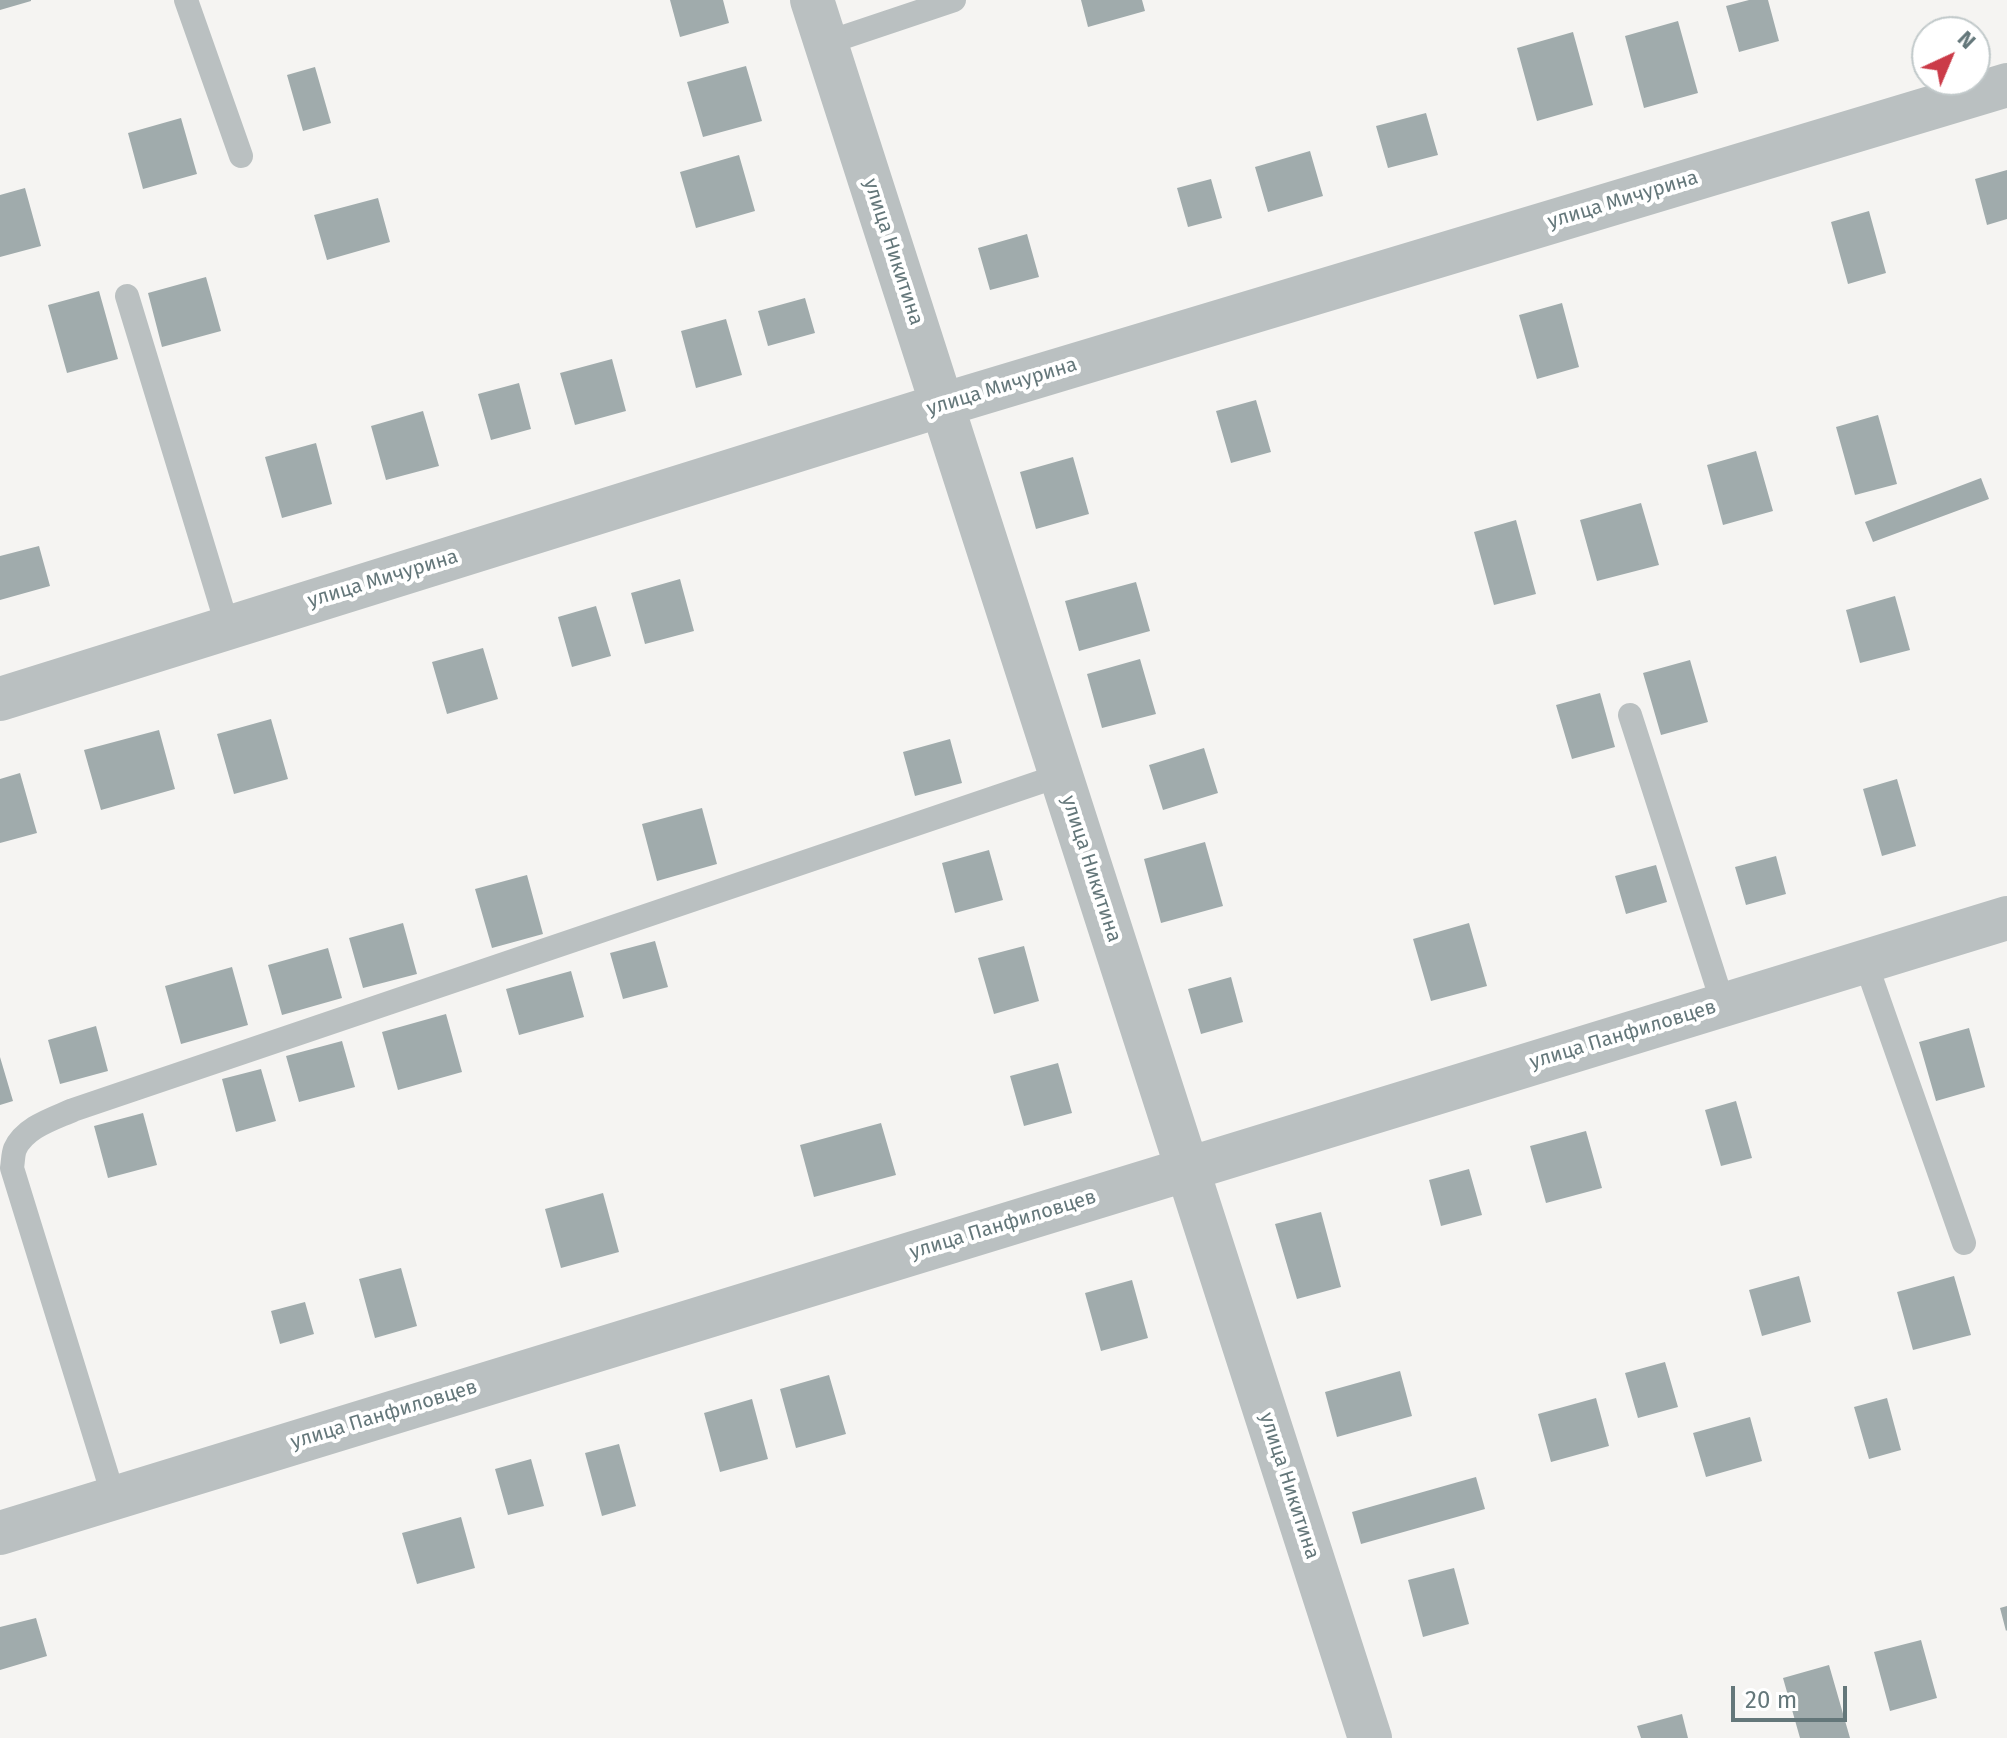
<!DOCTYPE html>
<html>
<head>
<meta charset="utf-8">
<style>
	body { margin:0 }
	#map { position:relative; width:2007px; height:1738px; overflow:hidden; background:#f5f4f2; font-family:"Fira Sans",sans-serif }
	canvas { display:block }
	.north { position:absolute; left:1911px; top:16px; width:80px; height:80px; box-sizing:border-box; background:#fff; border:2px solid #c1c9ca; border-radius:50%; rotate:44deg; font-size:22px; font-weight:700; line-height:32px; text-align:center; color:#64777a }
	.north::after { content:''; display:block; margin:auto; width:28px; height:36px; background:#cb3b48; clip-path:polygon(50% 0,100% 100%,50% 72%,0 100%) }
	.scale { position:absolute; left:1731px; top:1686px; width:116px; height:36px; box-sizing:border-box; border:4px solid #64777a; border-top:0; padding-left:10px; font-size:24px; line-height:28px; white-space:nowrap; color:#64777a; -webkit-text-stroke:6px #fff; paint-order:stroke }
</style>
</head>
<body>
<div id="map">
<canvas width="2007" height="1738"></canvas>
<div class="north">N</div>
<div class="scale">20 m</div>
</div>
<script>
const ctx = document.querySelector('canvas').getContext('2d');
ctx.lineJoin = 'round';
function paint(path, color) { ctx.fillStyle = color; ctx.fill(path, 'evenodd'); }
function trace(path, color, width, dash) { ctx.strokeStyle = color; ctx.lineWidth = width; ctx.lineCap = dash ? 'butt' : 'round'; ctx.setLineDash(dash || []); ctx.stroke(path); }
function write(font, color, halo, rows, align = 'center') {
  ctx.font = font + ' "Fira Sans",sans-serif'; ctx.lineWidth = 8; ctx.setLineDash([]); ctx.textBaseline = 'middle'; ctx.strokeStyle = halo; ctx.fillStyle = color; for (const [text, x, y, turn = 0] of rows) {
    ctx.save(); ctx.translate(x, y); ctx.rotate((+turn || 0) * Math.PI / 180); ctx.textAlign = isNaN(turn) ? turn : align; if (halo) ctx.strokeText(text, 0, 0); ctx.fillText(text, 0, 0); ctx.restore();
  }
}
const building = new Path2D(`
	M0 0H31V1L0 10Z
	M670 0H723L729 23 680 37Z
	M1081 0H1142L1145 11 1088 27Z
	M1749 0H1768L1779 41 1739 52 1726 6Z
	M1678 21 1698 93 1644 108 1625 36Z
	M1573 32 1593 105 1537 121 1517 48Z
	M746 66 762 121 703 137 687 82Z
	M315 67 331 123 303 131 287 75Z
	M1426 113 1438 155 1388 168 1376 126Z
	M181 118 197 174 143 189 128 133Z
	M1310 151 1323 196 1268 212 1255 167Z
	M739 155 755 211 696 228 680 172Z
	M2007 170V219L1987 225 1975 179Z
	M1211 179 1222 218 1188 227 1177 188Z
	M25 188 41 246 0 257V195Z
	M378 198 390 242 327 260 314 215Z
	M1869 211 1886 273 1848 284 1831 222Z
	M1027 234 1039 277 990 290 978 248Z
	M206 277 221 331 162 347 148 293Z
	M99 291 118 359 67 373 48 305Z
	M805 298 815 333 768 346 758 311Z
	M1562 303 1579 367 1537 379 1519 315Z
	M726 319 742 375 696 388 681 331Z
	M612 359 626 411 575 425 560 373Z
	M519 383 531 429 491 440 478 394Z
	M1256 400 1271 452 1231 463 1216 411Z
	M423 411 439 466 386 480 371 426Z
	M1878 415 1897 484 1855 495 1836 427Z
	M316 443 332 504 282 518 265 457Z
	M1756 451 1773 511 1723 525 1707 465Z
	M1073 457 1089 514 1036 529 1020 472Z
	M1981 478 1989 499 1873 542 1865 522Z
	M1641 503 1659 565 1597 581 1580 520Z
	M1516 520 1536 594 1494 605 1474 532Z
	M39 546 50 586 0 600V556Z
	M680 579 694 631 645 644 631 593Z
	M1136 582 1150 631 1079 651 1065 601Z
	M1895 596 1910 650 1860 663 1846 610Z
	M596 606 611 656 572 667 558 617Z
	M483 648 498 699 447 714 432 662Z
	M1140 659 1156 714 1102 728 1087 674Z
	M1690 660 1708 722 1661 735 1643 673Z
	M1600 693 1615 747 1572 759 1556 705Z
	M271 719 288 779 234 794 217 734Z
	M159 730 175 789 101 810 84 750Z
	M950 739 962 783 915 796 903 752Z
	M1204 748 1218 793 1163 810 1149 765Z
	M20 773 37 833 0 843V779Z
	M1897 779 1916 846 1882 856 1863 789Z
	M702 808 717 864 657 881 642 824Z
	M1205 842 1223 906 1161 923 1144 859Z
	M989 850 1003 900 955 913 942 863Z
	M1776 856 1786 894 1746 905 1735 867Z
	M1656 865 1667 902 1626 914 1615 876Z
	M527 875 543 934 492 948 475 889Z
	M403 923 417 974 363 988 349 938Z
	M1469 923 1487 986 1431 1001 1413 939Z
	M655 941 668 987 623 999 610 953Z
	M1024 946 1039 1001 994 1014 978 958Z
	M328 948 342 998 282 1015 268 965Z
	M232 967 248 1025 181 1044 165 986Z
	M571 971 584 1017 519 1035 506 989Z
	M1231 977 1243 1022 1201 1034 1188 989Z
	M446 1014 462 1072 398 1090 382 1032Z
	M96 1026 108 1071 60 1084 48 1040Z
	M1969 1028 1985 1087 1936 1101 1919 1042Z
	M342 1041 355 1087 299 1102 286 1056Z
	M0 1057 13 1101 0 1105Z
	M1058 1063 1072 1113 1024 1126 1010 1076Z
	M261 1069 276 1121 236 1132 222 1079Z
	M1736 1101 1752 1158 1721 1166 1705 1110Z
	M143 1113 157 1165 108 1178 94 1126Z
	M881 1123 896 1175 814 1197 800 1145Z
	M1586 1131 1602 1188 1546 1203 1530 1146Z
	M1469 1169 1482 1215 1441 1226 1429 1180Z
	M603 1193 619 1252 561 1268 545 1209Z
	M1321 1212 1341 1287 1297 1299 1275 1224Z
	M401 1268 417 1326 375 1338 359 1279Z
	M1799 1276 1811 1322 1762 1336 1749 1290Z
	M1954 1276 1971 1335 1913 1350 1897 1292Z
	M1132 1280 1148 1338 1101 1351 1085 1293Z
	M305 1302 314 1334 280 1344 271 1311Z
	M1665 1362 1678 1407 1638 1418 1625 1373Z
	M1400 1371 1412 1416 1337 1437 1325 1392Z
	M829 1375 846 1434 796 1448 780 1389Z
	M1596 1398 1609 1446 1551 1462 1538 1414Z
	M1887 1398 1901 1450 1869 1459 1854 1407Z
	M752 1399 768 1459 720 1472 704 1413Z
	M1750 1417 1762 1461 1706 1477 1693 1433Z
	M619 1444 636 1506 602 1516 585 1453Z
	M531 1459 544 1506 508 1515 495 1469Z
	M1476 1477 1485 1509 1361 1544 1352 1512Z
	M461 1517 475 1568 417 1584 402 1533Z
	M1454 1568 1469 1624 1423 1637 1408 1580Z
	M2007 1606V1630L2006 1631 2000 1608Z
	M36 1618 47 1656 0 1670V1627Z
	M1921 1640 1937 1698 1890 1711 1874 1652Z
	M1829 1665 1850 1738H1800L1783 1678Z
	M1682 1714 1688 1738H1641L1637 1726Z`);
const lane = new Path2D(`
	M186 0 241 156
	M826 43 954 0
	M127 296 228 628
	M1630 715 1723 1004
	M1865 961 1964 1243
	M114 1498 12 1168C13 1162 13 1154 15 1149 25 1127 53 1119 73 1110L1061 775`);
const street = new Path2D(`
	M812 0 1370 1738
	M0 699 942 405 2007 85
	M0 1533 2007 918`);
const streetNames = [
	["улица Мичурина",1623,200,-17],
	["улица Никитина",893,252,72],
	["улица Мичурина",1002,387,-17],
	["улица Мичурина",383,579,-17],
	["улица Никитина",1091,869,72],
	["улица Панфиловцев",1623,1035,-17],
	["улица Панфиловцев",1003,1225,-17],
	["улица Панфиловцев",384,1415,-17],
	["улица Никитина",1289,1486,72]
];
paint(building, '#a0abac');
trace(lane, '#bac0c1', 24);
trace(street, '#bac0c1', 44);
write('20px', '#64777a', '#fff', streetNames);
</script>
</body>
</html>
